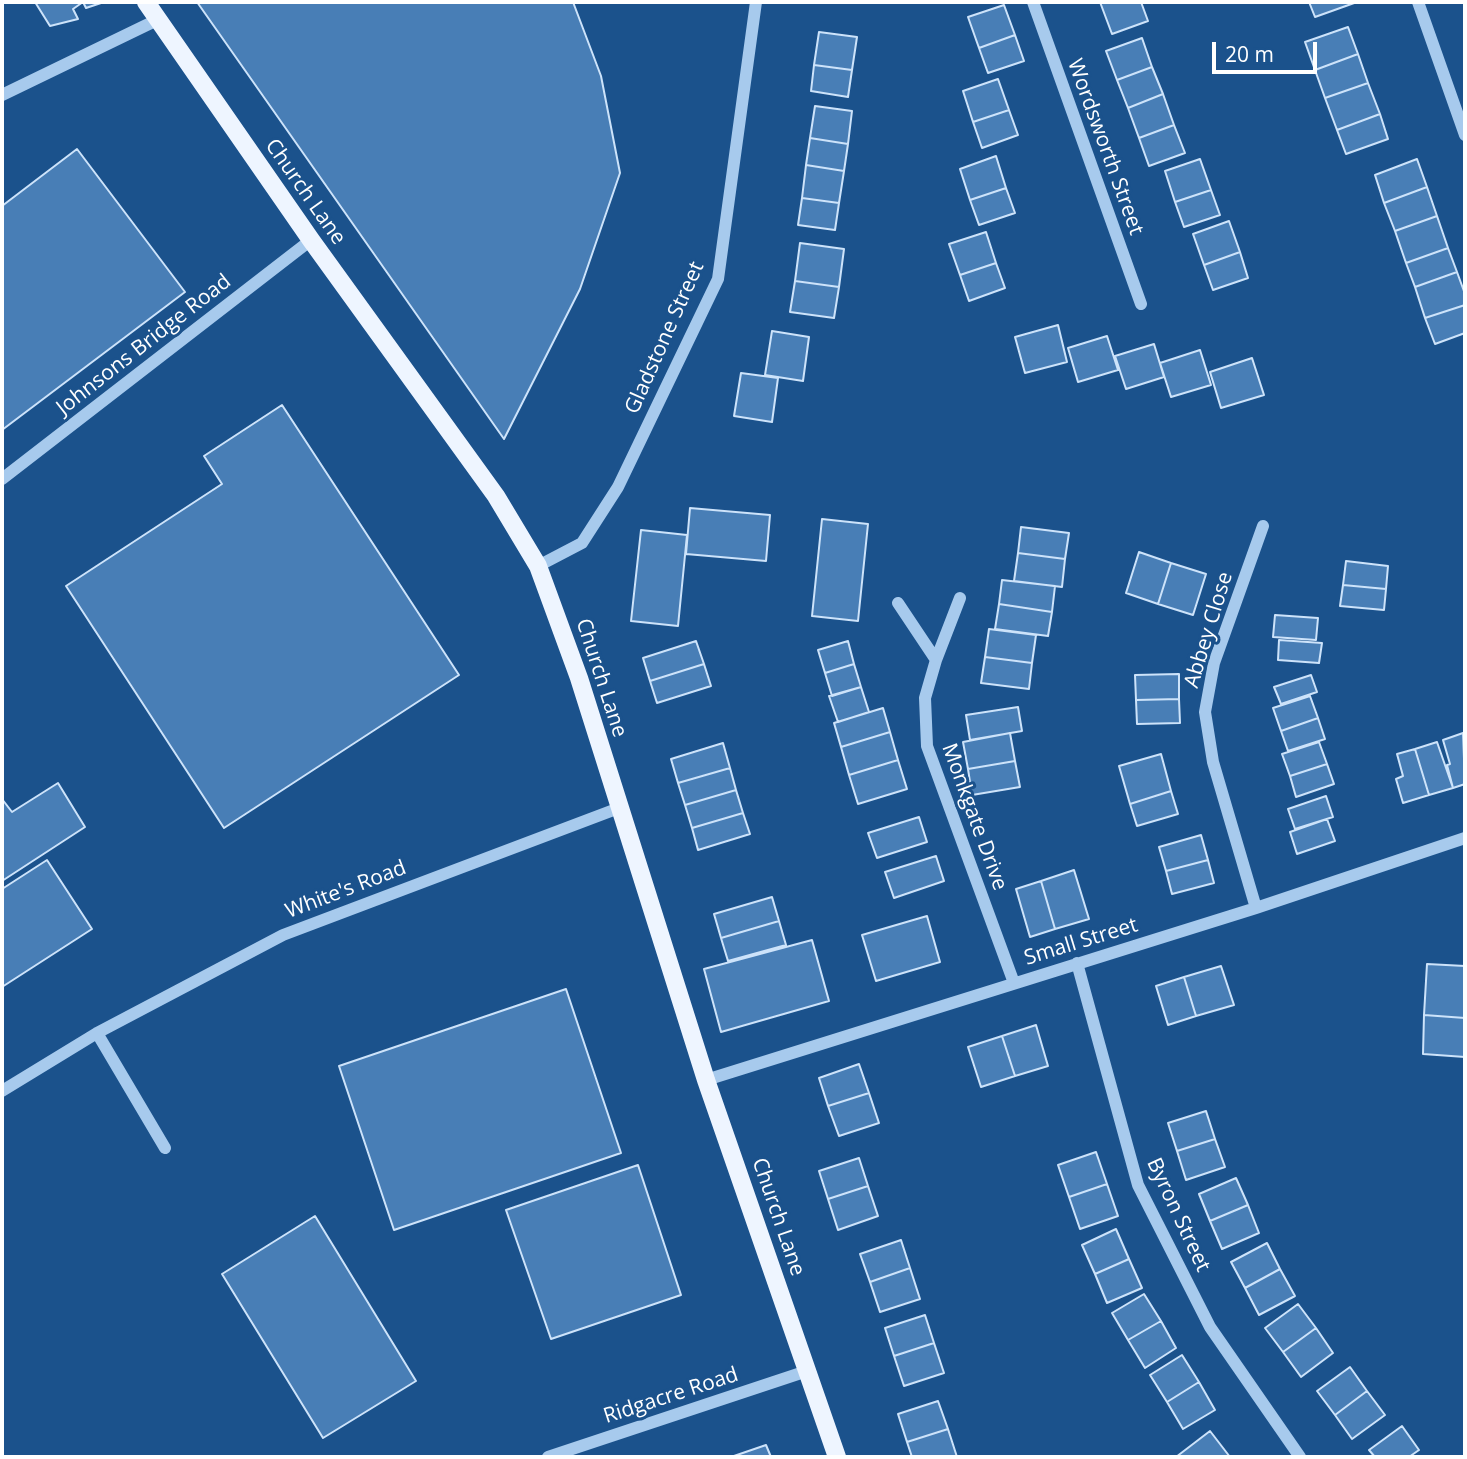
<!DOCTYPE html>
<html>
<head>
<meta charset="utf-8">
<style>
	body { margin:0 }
	#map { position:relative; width:1467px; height:1459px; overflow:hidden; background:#1b528c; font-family:"Open Sans",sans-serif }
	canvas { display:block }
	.frame { position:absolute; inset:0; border:4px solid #fff; pointer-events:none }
	.scale { position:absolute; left:1212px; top:42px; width:105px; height:32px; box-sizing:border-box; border:4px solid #fff; border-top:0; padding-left:9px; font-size:21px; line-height:24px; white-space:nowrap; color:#fff; -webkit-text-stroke:5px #1b528c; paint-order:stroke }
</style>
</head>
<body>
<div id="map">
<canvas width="1467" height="1459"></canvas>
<div class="frame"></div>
<div class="scale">20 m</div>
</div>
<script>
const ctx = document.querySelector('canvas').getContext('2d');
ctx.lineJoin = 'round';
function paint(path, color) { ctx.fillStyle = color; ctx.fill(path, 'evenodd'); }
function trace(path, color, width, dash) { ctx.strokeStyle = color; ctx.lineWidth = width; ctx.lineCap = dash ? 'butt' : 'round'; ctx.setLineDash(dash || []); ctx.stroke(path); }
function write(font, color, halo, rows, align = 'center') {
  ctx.font = font + ' "Open Sans",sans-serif'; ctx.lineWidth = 6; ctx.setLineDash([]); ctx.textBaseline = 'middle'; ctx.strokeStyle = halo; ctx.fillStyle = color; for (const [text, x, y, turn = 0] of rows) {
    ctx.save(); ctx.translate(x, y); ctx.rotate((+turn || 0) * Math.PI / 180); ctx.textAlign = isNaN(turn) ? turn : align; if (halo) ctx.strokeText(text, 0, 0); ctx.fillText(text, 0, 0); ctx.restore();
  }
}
const building = new Path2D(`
	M35 2H104L86 8 83 2 73 9 78 19 50 26Z
	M197 2H573L601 76 620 173 580 289 504 439Z
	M1100 2H1141L1148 21 1112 34Z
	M1309 2H1357L1315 17Z
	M1004 5 1015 35 979 48 968 17Z
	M1348 27 1358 54 1315 70 1305 42Z
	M819 32 857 37 852 70 814 65Z
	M1015 35 1024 61 988 73 979 48Z
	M1142 38 1152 67 1117 80 1106 51Z
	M1358 54 1368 83 1325 98 1315 70Z
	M814 65 852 70 848 97 811 91Z
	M1152 67 1163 94 1128 108 1117 80Z
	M998 79 1009 110 973 122 963 91Z
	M1368 83 1380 114 1337 130 1325 98Z
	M1163 94 1174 125 1139 138 1128 108Z
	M815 106 852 111 848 144 810 138Z
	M1009 110 1018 135 982 148 973 122Z
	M1380 114 1388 139 1346 154 1337 130Z
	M1174 125 1185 153 1149 166 1139 138Z
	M810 138 848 144 844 171 806 165Z
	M77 149 185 292 2 430V206Z
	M996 156 1006 188 970 200 960 169Z
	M1200 159 1211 190 1175 202 1165 171Z
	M1417 159 1427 187 1384 203 1375 175Z
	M806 165 844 171 839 203 802 198Z
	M1427 187 1437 216 1395 231 1384 203Z
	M1006 188 1015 213 979 225 970 200Z
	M1211 190 1220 215 1184 227 1175 202Z
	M802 198 839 203 835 230 798 225Z
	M1437 216 1448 248 1406 263 1395 231Z
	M1229 221 1240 252 1204 265 1193 234Z
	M986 232 996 263 960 275 949 244Z
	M800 243 844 249 839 287 795 281Z
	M1448 248 1457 272 1415 287 1406 263Z
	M1240 252 1248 278 1213 290 1204 265Z
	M996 263 1005 288 969 301 960 275Z
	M1457 272 1465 294V305L1425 318 1415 287Z
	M795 281 839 287 834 318 790 312Z
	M1465 305V333L1435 344 1425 318Z
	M1058 325 1067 362 1025 373 1015 337Z
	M772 331 809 337 803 381 765 375Z
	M1107 336 1118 370 1078 382 1068 348Z
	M1154 344 1164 377 1126 389 1115 356Z
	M1200 350 1211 385 1171 397 1160 363Z
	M1252 358 1264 395 1221 408 1210 372Z
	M741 373 778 378 772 422 734 416Z
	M282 405 459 675 224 828 66 586 222 484 204 456Z
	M690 508 770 515 766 561 686 554Z
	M822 519 868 524 858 621 812 616Z
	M1021 527 1069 533 1065 559 1018 553Z
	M641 530 687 535 678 626 631 621Z
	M1139 552 1171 563 1158 604 1126 593Z
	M1018 553 1065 559 1062 587 1014 581Z
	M1346 561 1388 566 1386 589 1343 585Z
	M1171 563 1206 574 1193 615 1158 604Z
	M1002 580 1055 586 1052 612 999 604Z
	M1343 585 1386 589 1384 610 1340 606Z
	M999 604 1052 612 1048 636 995 629Z
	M1275 615 1318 618 1316 640 1273 637Z
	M989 629 1036 635 1032 663 985 657Z
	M1279 640 1322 643 1319 663 1278 660Z
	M696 641 704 664 650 681 643 658Z
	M848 641 854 664 825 673 818 650Z
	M985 657 1032 663 1029 689 981 683Z
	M704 664 711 686 657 703 650 681Z
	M854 664 861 687 832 696 825 673Z
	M1179 674V699L1136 700 1135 675Z
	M1311 675 1317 692 1281 704 1274 687Z
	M861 687 869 712 838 722 829 696Z
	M1310 696 1318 718 1281 731 1273 708Z
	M1179 699 1180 723 1137 724 1136 700Z
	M1018 707 1022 731 970 740 966 715Z
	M883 708 890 732 841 747 834 723Z
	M1318 718 1325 739 1288 751 1281 731Z
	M890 732 898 760 849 775 841 747Z
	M1010 733 1015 761 968 769 963 742Z
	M1463 733 1465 784 1453 788 1447 765 1450 764 1443 740Z
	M1319 742 1327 764 1290 776 1282 754Z
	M1437 742 1453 788 1429 795 1415 749Z
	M723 743 730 768 678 783 671 759Z
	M1415 749 1429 795 1403 803 1396 779 1403 776 1397 754Z
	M1161 754 1171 791 1130 804 1119 766Z
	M898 760 907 789 858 804 849 775Z
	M1015 761 1020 787 972 795 968 769Z
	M1327 764 1334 784 1296 797 1290 776Z
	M730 768 736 790 685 805 678 783Z
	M58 783 85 827 2 881V799L12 812Z
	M736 790 743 813 692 828 685 805Z
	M1171 791 1178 814 1137 826 1130 804Z
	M1326 796 1333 817 1295 829 1288 809Z
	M743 813 750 834 698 850 692 828Z
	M919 817 927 842 877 858 868 833Z
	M1327 819 1335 841 1297 854 1290 832Z
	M1201 835 1208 860 1166 871 1159 847Z
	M936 856 944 881 894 898 885 872Z
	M47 860 92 929 2 987V889Z
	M1208 860 1214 883 1172 894 1166 871Z
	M1074 870 1089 919 1055 929 1041 881Z
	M1041 881 1055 929 1030 937 1016 889Z
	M772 897 779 921 721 938 714 914Z
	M927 916 940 962 876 981 862 935Z
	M779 921 786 945 728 961 721 938Z
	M812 940 829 1001 721 1032 704 969Z
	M1427 964 1465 966V1018L1424 1015Z
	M1221 966 1234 1005 1196 1016 1184 977Z
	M1184 977 1196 1016 1168 1025 1156 986Z
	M566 989 621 1153 394 1230 339 1066Z
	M1424 1015 1465 1018V1057L1423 1054Z
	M1036 1025 1048 1066 1015 1076 1002 1036Z
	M1002 1036 1015 1076 981 1087 968 1047Z
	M859 1064 869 1093 828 1106 819 1078Z
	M869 1093 879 1123 839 1136 828 1106Z
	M1206 1111 1215 1139 1177 1151 1168 1123Z
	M1215 1139 1225 1167 1186 1180 1177 1151Z
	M1096 1152 1107 1184 1069 1197 1058 1165Z
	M859 1158 868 1186 828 1199 819 1171Z
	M638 1165 681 1295 551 1339 506 1210Z
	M1236 1178 1248 1205 1210 1221 1199 1194Z
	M1107 1184 1118 1216 1080 1229 1069 1197Z
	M868 1186 878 1216 838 1230 828 1199Z
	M1248 1205 1259 1233 1222 1249 1210 1221Z
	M315 1216 416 1381 323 1438 222 1274Z
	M1116 1229 1129 1259 1095 1274 1082 1245Z
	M901 1240 910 1268 870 1282 860 1254Z
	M1267 1243 1280 1269 1245 1288 1231 1262Z
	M1129 1259 1142 1288 1107 1303 1095 1274Z
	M910 1268 920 1299 880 1312 870 1282Z
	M1280 1269 1295 1296 1259 1315 1245 1288Z
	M1144 1294 1161 1321 1128 1340 1112 1313Z
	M1298 1304 1316 1328 1283 1352 1265 1328Z
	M925 1315 934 1343 894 1356 885 1328Z
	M1161 1321 1176 1348 1145 1368 1128 1340Z
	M1316 1328 1333 1353 1301 1377 1283 1352Z
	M934 1343 944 1373 904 1386 894 1356Z
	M1182 1355 1199 1382 1167 1402 1150 1375Z
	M1350 1367 1367 1391 1335 1415 1317 1391Z
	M1199 1382 1215 1410 1183 1429 1167 1402Z
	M1367 1391 1385 1415 1352 1439 1335 1415Z
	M938 1401 948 1429 907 1442 898 1414Z
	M1402 1426 1419 1450 1409 1457H1375L1369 1450Z
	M948 1429 957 1457H912L907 1442Z
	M1210 1431 1230 1457H1176Z
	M766 1445 771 1457H731Z`);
const minor = new Path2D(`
	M1033 2 1141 304
	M1418 2 1465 135
	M2 95 157 20
	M2 479 311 240
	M538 566 582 543 618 487 718 279 756 2
	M960 598 936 660 925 698 927 746 1014 983
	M898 603 936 660
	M1256 908 1213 762 1205 712 1214 663 1263 526
	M1077 963 1138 1185 1210 1327 1300 1457
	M97 1033 165 1148
	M706 1080 1256 908 1465 838
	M2 1091 97 1033 283 935 619 808
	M548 1457 807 1371`);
const major = new Path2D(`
	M146 2 311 240 496 496 538 566 579 678 706 1080 837 1457`);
const streetNames = [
	["Wordsworth Street",1105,147,70],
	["Church Lane",305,192,55],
	["Gladstone Street",665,338,-66],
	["Johnsons Bridge Road",144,345,-38],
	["Abbey Close",1209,630,-73],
	["Church Lane",601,678,72],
	["Monkgate Drive",974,817,70],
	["White's Road",346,890,-21],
	["Small Street",1081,942,-17],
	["Byron Street",1178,1215,65],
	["Church Lane",778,1217,71],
	["Ridgacre Road",671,1396,-18]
];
paint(building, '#487eb6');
trace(building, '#cde3fa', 2);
trace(minor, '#a7caed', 12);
trace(major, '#eef5ff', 18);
write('21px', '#fff', '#1b528c', streetNames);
</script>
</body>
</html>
